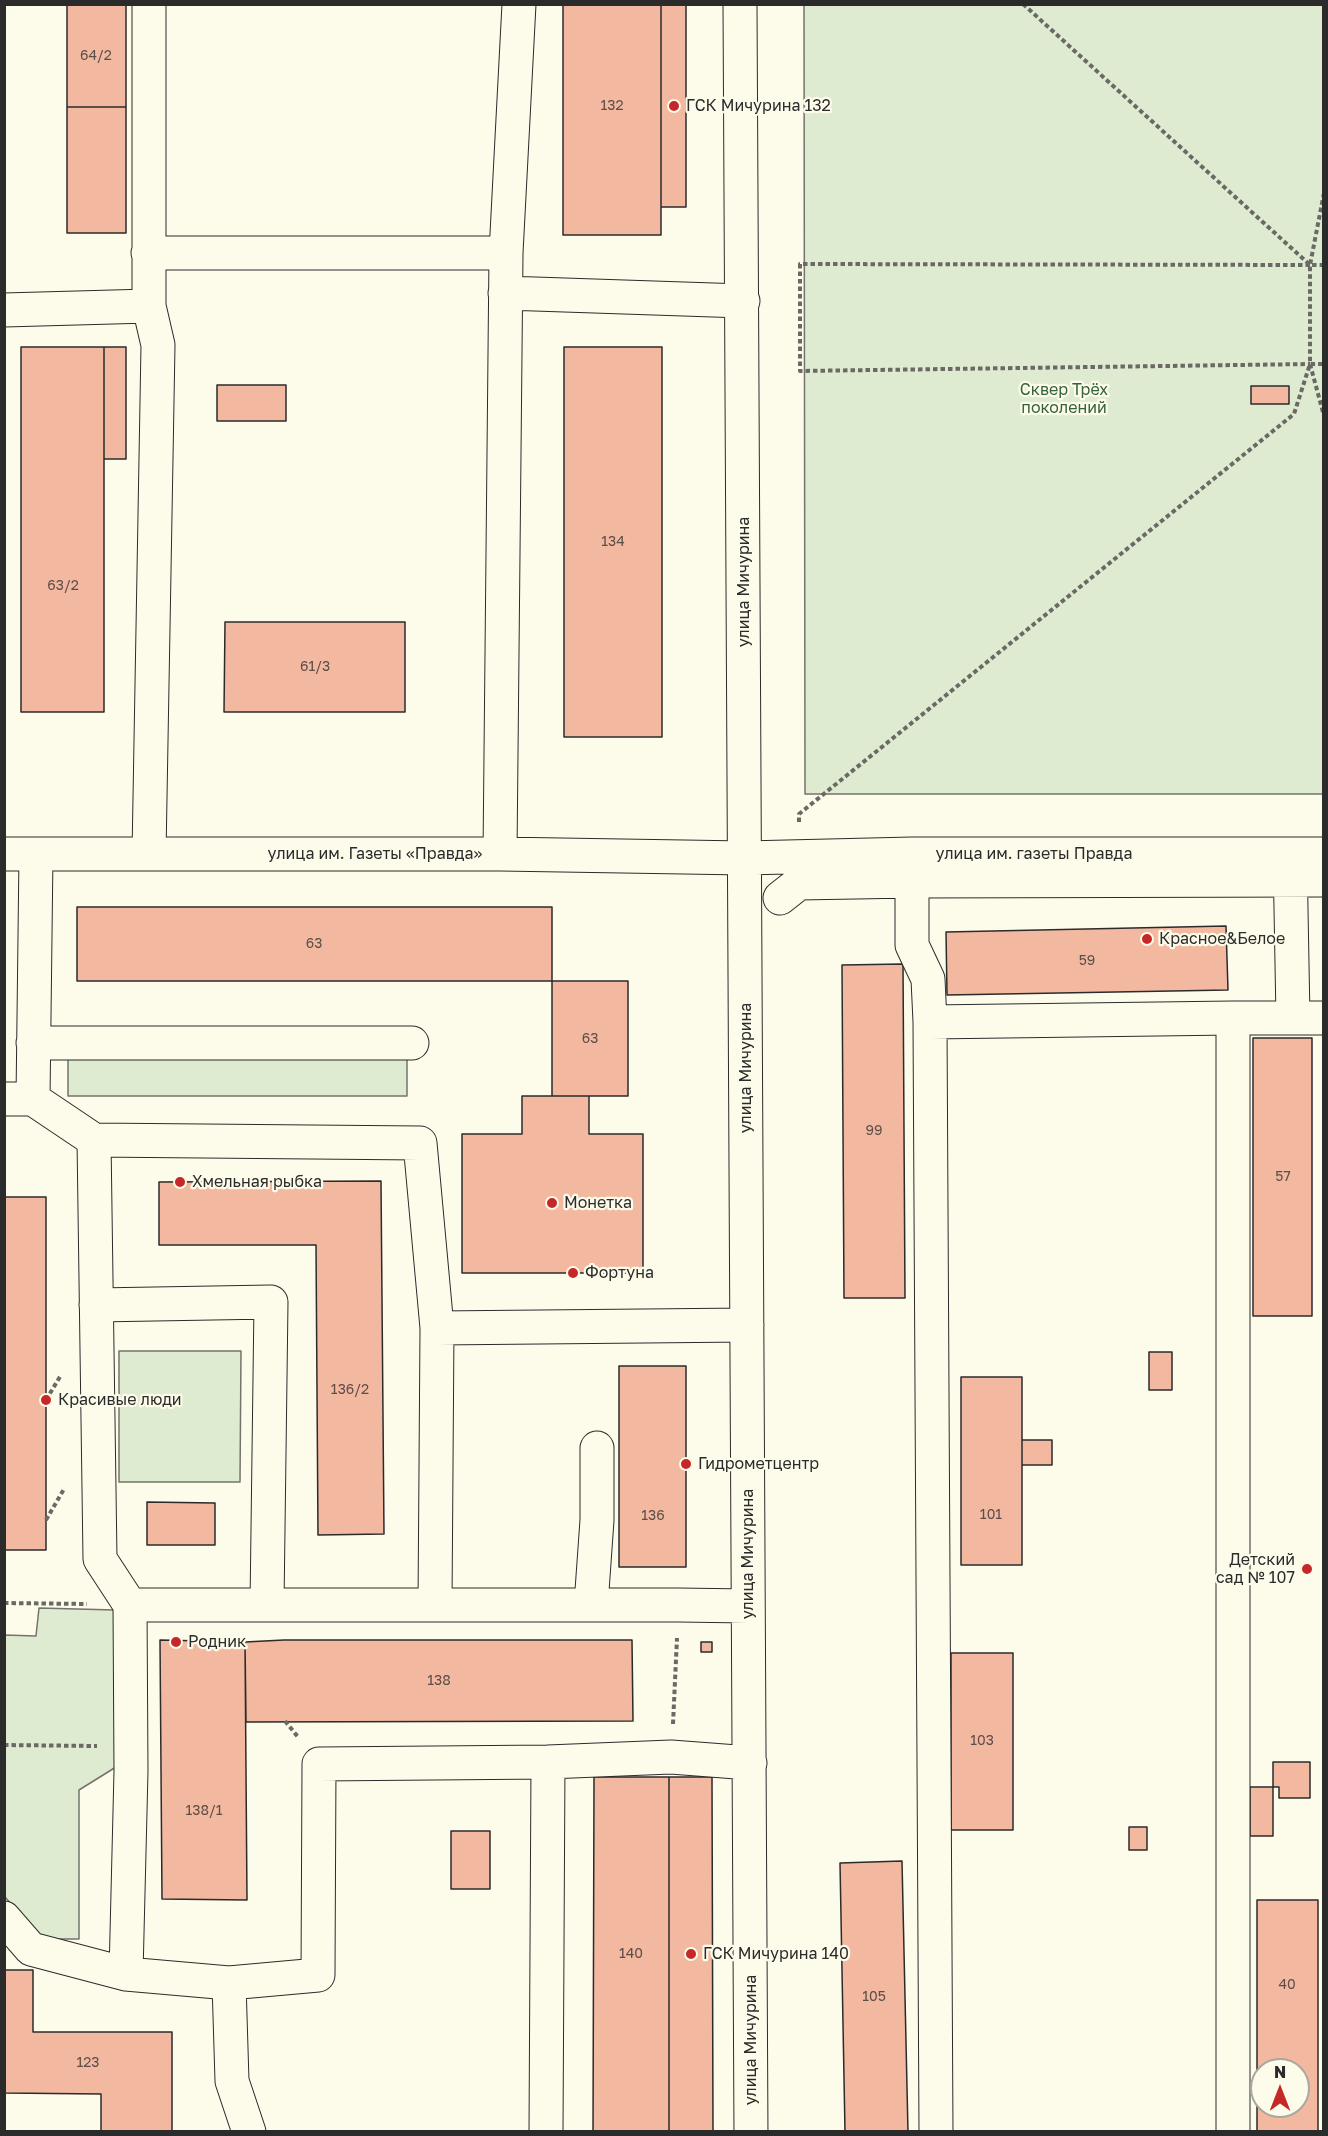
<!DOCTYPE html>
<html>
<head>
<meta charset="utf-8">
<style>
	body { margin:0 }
	#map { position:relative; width:1328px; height:2136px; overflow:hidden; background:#fdfbea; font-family:"Golos Text",sans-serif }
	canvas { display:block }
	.frame { position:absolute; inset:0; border:6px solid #2b2b2b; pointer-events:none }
	.north { position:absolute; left:1250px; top:2058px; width:60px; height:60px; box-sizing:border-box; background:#fdfbea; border:2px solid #a9a89e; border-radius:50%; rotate:0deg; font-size:16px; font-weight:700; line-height:24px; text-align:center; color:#2b2b2b }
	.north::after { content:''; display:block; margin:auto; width:21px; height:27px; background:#c62828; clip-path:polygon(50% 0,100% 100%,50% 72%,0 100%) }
</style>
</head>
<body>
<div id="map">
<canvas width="1328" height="2136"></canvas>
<div class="frame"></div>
<div class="north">N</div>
</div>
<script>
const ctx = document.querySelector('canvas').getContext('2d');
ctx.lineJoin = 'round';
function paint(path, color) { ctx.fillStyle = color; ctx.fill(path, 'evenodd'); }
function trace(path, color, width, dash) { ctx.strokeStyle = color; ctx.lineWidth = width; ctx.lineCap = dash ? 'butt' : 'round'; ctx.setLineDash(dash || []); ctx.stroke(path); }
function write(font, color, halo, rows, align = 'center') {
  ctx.font = font + ' "Golos Text",sans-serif'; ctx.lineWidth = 4.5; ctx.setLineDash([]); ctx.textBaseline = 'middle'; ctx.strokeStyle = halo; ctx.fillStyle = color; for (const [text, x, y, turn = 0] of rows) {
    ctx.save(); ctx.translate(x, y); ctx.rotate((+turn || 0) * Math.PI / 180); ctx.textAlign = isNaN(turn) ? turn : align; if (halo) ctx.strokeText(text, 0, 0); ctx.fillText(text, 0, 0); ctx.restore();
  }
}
const green = new Path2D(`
	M804 5H1323V794H805Z
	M68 1055H407V1096H68Z
	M119 1351H241L240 1482H119Z
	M39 1608 115 1610 116 1767 79 1790V1939H42L5 1897 4 1635 36 1636Z`);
const building = new Path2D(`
	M67 4H126V107H67Z
	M563 4H661V235H563Z
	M661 4H686V207H661Z
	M67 107H126V233H67Z
	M21 347H104V712H21Z
	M104 347H126V459H104Z
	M564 347H662V737H564Z
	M217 385H286V421H217Z
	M1251 386H1289V404H1251Z
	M225 622H405V712H224Z
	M77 907H552V981H77Z
	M1226 926 1228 990 947 995 946 932Z
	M903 964 905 1298H844L842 965Z
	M552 981H628V1096H552Z
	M1253 1038H1312V1316H1253Z
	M522 1096H589V1134H643V1273H462V1134H522Z
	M381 1181 384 1534 318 1535 316 1245H159V1182Z
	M4 1197H46V1550H4Z
	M1149 1352H1172V1390H1149Z
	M619 1366H686V1567H619Z
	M961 1377H1022V1565H961Z
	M1022 1440H1052V1465H1022Z
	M147 1502 215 1503V1545H147Z
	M160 1640 245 1642 247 1900 162 1899Z
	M284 1640H632L633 1721 246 1722 245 1642Z
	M701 1642H712V1652H701Z
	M951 1653H1013V1830H951Z
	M1273 1762H1310V1798H1279V1787H1273Z
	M594 1777H669V2132H593Z
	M669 1777H712L713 2132H669Z
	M1250 1787H1273V1836H1250Z
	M1129 1827H1147V1850H1129Z
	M451 1831H490V1889H451Z
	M902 1861 908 2132H845L840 1863Z
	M1257 1900H1318V2132H1257ZM1262 2070H1298V2106H1262Z
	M4 1970H33V2032H172V2132H101V2094L4 2093Z`);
const path = new Path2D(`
	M1023 4 1310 265H1324
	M1324 193 1310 265V364L1324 416
	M1310 265 800 264V371L1310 364
	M799 822V814L1294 414 1310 364H1324
	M46 1400 61 1375
	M46 1520 64 1489
	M4 1603 87 1604
	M285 1721 298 1737
	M673 1724 677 1638
	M4 1745 97 1746`);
const minor = new Path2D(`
	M149 4V306L158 345 149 854
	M740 4 751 2132
	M148 253H506
	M505 293 743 301
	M4 310 149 306
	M4 854H500L745 858 912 854H1324
	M500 854 506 253 519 4
	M912 854V945L928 979 930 1022 936 2132
	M780 898 799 883 912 881 1324 880
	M1293 1018H1324
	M930 1022 1233 1018
	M33 1043H412
	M4 1099H33L94 1140
	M33 1099 36 854
	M96 1305 271 1302 267 1605
	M130 1605 100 1559 94 1140 420 1143 437 1328
	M435 1605 437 1328 747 1325
	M591 1605 597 1520V1448
	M548 1762 319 1764 318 1975 229 1983 126 1974 131 1771 130 1605H678L748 1606
	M4 1918 31 1949 126 1974
	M229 1983 232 2081 249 2132
	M546 2132 548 1762 671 1757 750 1763
	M1233 2132V1018H1293L1290 854`);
const markers = [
	[674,106,6,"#c62828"],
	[1147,939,6,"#c62828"],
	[180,1182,6,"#c62828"],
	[552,1203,6,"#c62828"],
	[573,1273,6,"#c62828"],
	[46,1400,6,"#c62828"],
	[686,1464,6,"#c62828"],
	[1307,1569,6,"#c62828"],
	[176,1642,6,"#c62828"],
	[691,1954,6,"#c62828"]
];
const numberNames = [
	["64/2",96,56],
	["132",612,106],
	["134",613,542],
	["63/2",63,586],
	["61/3",315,667],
	["63",314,944],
	["59",1087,961],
	["63",590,1039],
	["99",874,1131],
	["57",1283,1177],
	["136/2",350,1390],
	["101",991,1515],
	["136",653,1516],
	["138",439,1681],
	["103",982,1741],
	["138/1",204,1811],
	["140",631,1954],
	["40",1287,1985],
	["105",874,1997],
	["123",88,2063]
];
const poiNames = [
	["ГСК Мичурина 132",686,106],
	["Красное&Белое",1159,939],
	["Хмельная рыбка",192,1182],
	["Монетка",564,1203],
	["Фортуна",585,1273],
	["Красивые люди",58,1400],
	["Гидрометцентр",698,1464],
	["Детский",1295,1560,"right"],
	["сад № 107",1295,1578,"right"],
	["Родник",188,1642],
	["ГСК Мичурина 140",703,1954]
];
const parkNames = [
	["Сквер Трёх",1064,390],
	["поколений",1064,408]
];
const streetNames = [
	["улица Мичурина",744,582,-90],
	["улица им. Газеты «Правда»",375,854],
	["улица им. газеты Правда",1034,854],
	["улица Мичурина",746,1068,-90],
	["улица Мичурина",748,1554,-90],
	["улица Мичурина",751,2040,-90]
];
paint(green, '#deebd1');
trace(green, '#74746e', 1.5);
paint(building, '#f2b8a0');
trace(building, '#2b2b2b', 1.5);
trace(minor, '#2b2b2b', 35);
trace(path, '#6a6964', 4, [4.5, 3]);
trace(minor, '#fdfbea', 33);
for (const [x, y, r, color] of markers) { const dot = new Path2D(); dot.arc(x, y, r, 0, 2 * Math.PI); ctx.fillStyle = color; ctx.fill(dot); trace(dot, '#fdfbea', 2); }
write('14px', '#5d4e48', null, numberNames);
write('16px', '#2b2b2b', '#fdfbea', poiNames, 'left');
write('16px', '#34623c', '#fdfbea', parkNames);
write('16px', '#2b2b2b', '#fdfbea', streetNames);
</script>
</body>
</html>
